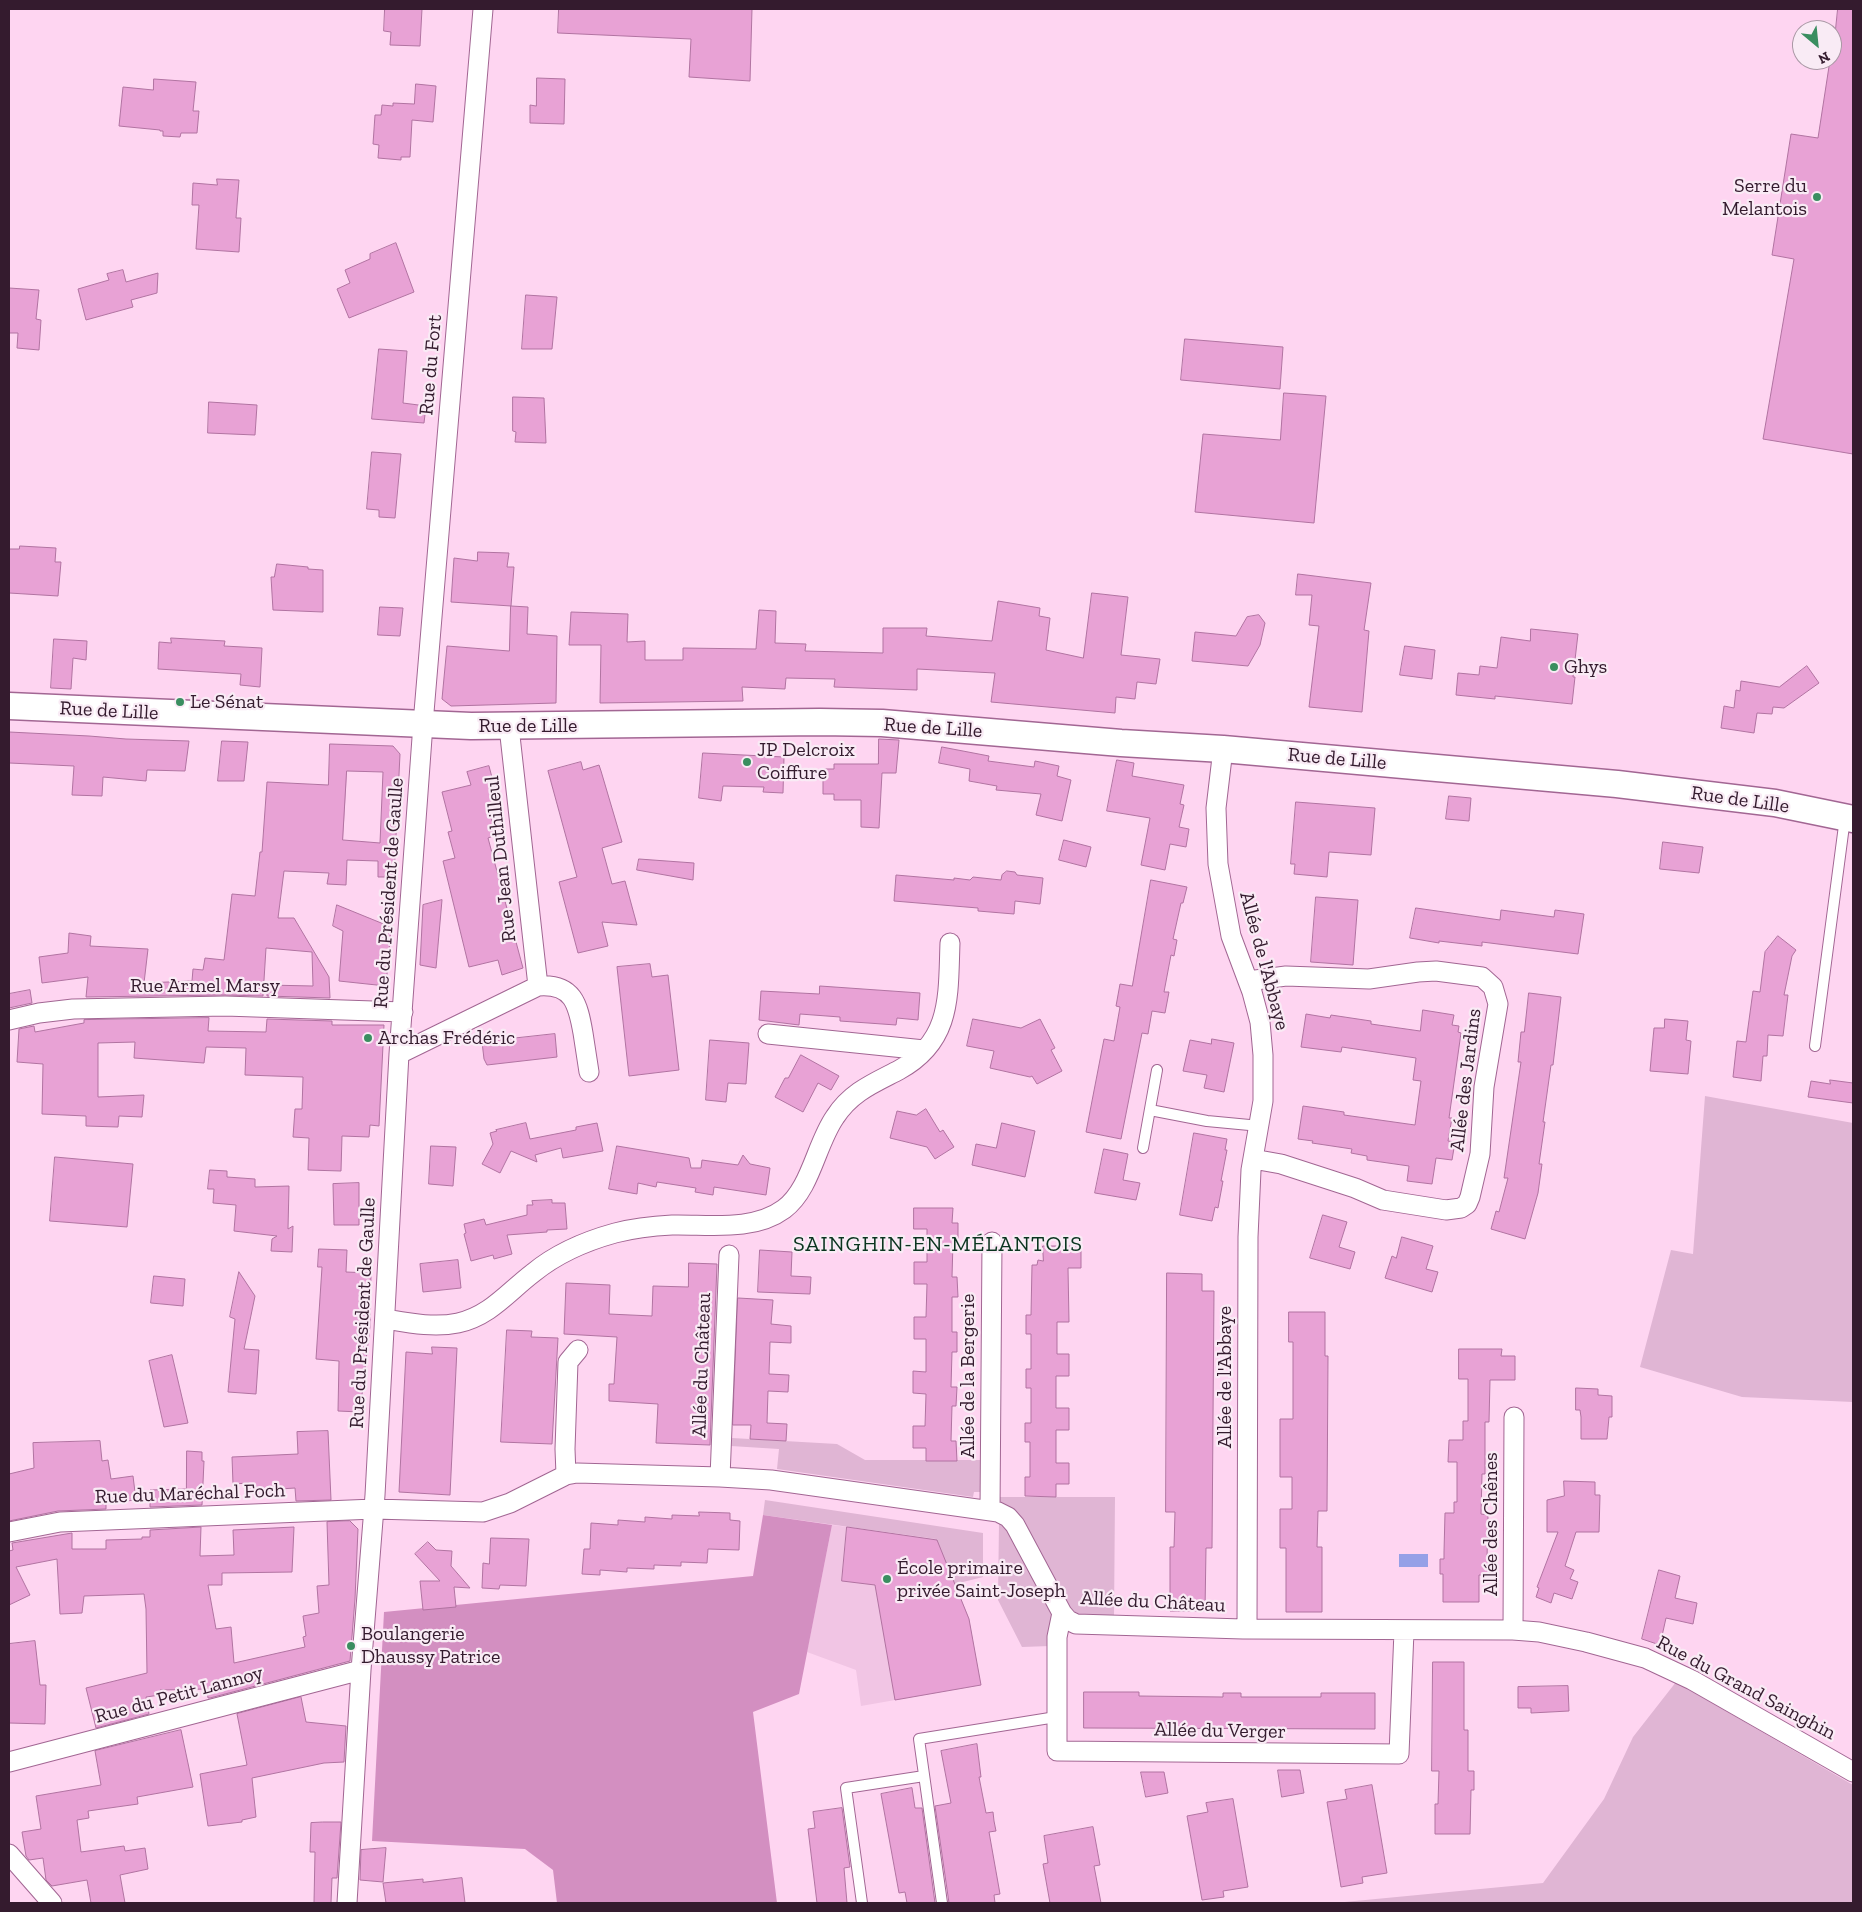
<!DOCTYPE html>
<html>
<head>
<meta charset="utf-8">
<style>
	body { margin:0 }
	#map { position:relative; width:1862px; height:1912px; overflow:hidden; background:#fed5f1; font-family:"Zilla Slab",serif }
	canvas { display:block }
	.frame { position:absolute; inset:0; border:10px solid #341b2e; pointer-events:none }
	.north { position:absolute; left:1792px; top:20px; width:50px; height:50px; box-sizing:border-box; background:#f9ebf5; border:1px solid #aa98a5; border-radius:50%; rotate:152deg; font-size:14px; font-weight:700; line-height:20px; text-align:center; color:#341b2e }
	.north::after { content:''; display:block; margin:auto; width:18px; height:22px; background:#3a8e60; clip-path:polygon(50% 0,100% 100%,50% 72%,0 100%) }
</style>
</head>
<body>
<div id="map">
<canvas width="1862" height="1912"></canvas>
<div class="frame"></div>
<div class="north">N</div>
</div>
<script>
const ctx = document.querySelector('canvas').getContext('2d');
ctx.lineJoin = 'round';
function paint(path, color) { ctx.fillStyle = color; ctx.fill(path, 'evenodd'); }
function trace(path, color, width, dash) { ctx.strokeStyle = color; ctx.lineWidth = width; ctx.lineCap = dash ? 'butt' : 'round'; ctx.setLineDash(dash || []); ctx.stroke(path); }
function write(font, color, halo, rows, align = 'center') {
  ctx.font = font + ' "Zilla Slab",serif'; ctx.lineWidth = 4.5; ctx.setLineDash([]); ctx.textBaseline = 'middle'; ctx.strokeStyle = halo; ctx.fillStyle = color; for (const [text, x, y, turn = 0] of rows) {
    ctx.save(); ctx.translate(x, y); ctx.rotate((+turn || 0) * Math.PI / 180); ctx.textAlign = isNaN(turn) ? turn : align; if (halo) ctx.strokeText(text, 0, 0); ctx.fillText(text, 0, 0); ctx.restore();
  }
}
const built = new Path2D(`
	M832 1525 937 1539 969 1618 981 1685 861 1706 856 1670 807 1652Z`);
const green = new Path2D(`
	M1705 1096 1853 1123V1402L1742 1397 1640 1367 1671 1250 1693 1254Z
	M732 1438 837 1444 865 1460H983V1492H974L973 1497 777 1469 779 1449 731 1446Z
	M999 1497H1115L1114 1617 1082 1616 1072 1610 1024 1521 1016 1513 1000 1505Z
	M765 1500 983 1533V1577L955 1584 936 1539 763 1515Z
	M999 1523 1007 1529 1052 1611 1050 1646 1022 1647 998 1600Z
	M1676 1682 1853 1785V1903H1334L1543 1883 1604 1799 1633 1737Z`);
const forest = new Path2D(`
	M763 1515 832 1525 799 1694 753 1712 777 1903H557L553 1870 525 1849 372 1841 384 1612 753 1576Z`);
const water = new Path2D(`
	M1399 1554H1428V1567H1399Z`);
const building = new Path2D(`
	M385 9H422L420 46 390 45 391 32 384 31Z
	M559 9H752L750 81 689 77 691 39 558 33Z
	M1838 9H1853V454L1763 439 1794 259 1772 255 1791 134 1818 138 1830 60H1832Z
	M537 78 565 79 564 124 530 123V105L536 106Z
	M154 79 196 82 193 111H199L197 133H181L180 137 163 136V131H160V130L119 126 123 87 153 90Z
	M416 84 436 86 433 122 412 120 410 157H401V160L378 158 379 145 373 144 375 115H381L382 105 393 106V103L414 104Z
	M217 179 239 180 236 218H241L239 252 196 249 199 205H192L193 183 217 185Z
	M396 243 414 292 349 318 337 289 350 283 345 270 370 259V254Z
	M123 270 126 282 158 273 157 293 131 300 133 307 86 320 78 289 109 280 107 274Z
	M9 288 39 290 36 319 41 320 39 350 17 348 18 333H9Z
	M526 295 557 297 552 349H522Z
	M1185 339 1283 347 1280 389 1181 380Z
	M379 349 407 351 403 403 426 406 424 423 372 419Z
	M1284 393 1326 396 1314 523 1195 512 1203 434 1280 440Z
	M513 397 544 398 546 443 515 442 516 432 513 431Z
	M209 402 257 405 255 435 208 433Z
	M372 452 401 454 395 518 379 517V510L367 509Z
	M20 546 56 548 55 562H61L58 596 9 593V549H19Z
	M478 552 509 553 507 567H514L511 606 451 602 454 558 477 561Z
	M277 564 308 567V569L323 570V612L273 610 271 577H274Z
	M1298 574 1371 583 1364 630 1369 631 1362 712 1309 707 1319 626 1309 625 1312 595H1296Z
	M1092 593 1128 597 1121 655 1160 659 1156 684 1137 682 1135 699 1116 697 1115 713 991 702 995 673 917 669V690L834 687 835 679 786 678 785 689 742 687 743 701 600 703 601 645H569L571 612 628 614 627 642 645 641V660H683V648L756 649 759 610 776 611 775 643 806 644 805 651 883 653V628H927L926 636 992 641 998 601 1040 608 1039 616 1050 618 1046 650 1083 658Z
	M511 606 528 607 527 634 557 636 556 703 451 706 442 699 447 646 509 651Z
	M380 607 403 608 400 636 378 635Z
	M1259 615 1265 623 1260 645 1248 666 1192 661 1195 632 1236 636 1247 617Z
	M1531 629 1578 634 1573 677H1575L1572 704 1495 696V699L1456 695 1458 673 1479 675 1480 666 1497 668 1501 637 1530 641Z
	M171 638 225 641 224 646 262 648 260 687 240 685 241 674 158 669 159 642 171 643Z
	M54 639 87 641 86 660 73 658 71 689 51 688Z
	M1405 646 1435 650 1432 679 1400 675Z
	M1807 666 1819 683 1784 708 1773 707 1772 714 1757 713 1754 733 1721 728 1724 706 1734 708 1736 690 1740 691 1741 681 1779 687Z
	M9 732 89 736 126 739 189 741 185 771 147 770 146 781 103 777 102 796 72 795 74 766 9 763Z
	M879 739 899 740 896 773H882L879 828 861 827V800H834V794H823V769H834V764H878Z
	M222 741 248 742 244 781H218Z
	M330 744 393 746 400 754 394 877H378V861L347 860 346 885 327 884 329 873 284 871 278 918H294L329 977 330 998 267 996V985L313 986 312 952 266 948 263 996 225 995 86 997 88 977 42 983 39 957 68 953 69 933 91 936 90 946 148 949 144 983 192 981 193 969 203 970 205 958 224 960 232 894 255 896 260 852H262L267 782 328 785ZM347 771 383 772 380 843 343 840Z
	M942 747 989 756 988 761 1034 767 1035 761 1059 766 1057 776 1071 780 1062 821 1036 815 1041 794 996 790 997 786 969 781 970 769 939 763Z
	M703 753 784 757 783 793 763 792 764 787 723 786 721 801 699 798Z
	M1117 760 1134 763 1132 776 1184 785 1180 804 1184 805 1179 827 1189 829 1186 847 1170 844 1165 870 1141 865 1150 818 1107 811Z
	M581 762 583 770 599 765 601 771 622 842 602 848 612 884 625 881 637 925 602 922 608 946 578 953 559 882 577 877 548 771Z
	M489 766 499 804 488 807 496 835 488 838 523 968 502 975 498 960 469 967 443 861 455 858 448 832 452 831 442 792 471 785 467 772Z
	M1449 796 1471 798 1469 821 1446 819Z
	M1296 802 1375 808 1371 855 1329 852 1327 877 1294 874 1295 864H1291Z
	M1064 840 1091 847 1086 867 1059 860Z
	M1663 842 1703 847 1699 873 1660 869Z
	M639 859 694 863 693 880 637 870Z
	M1007 871 1015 872 1017 875 1043 878 1040 904 1015 901 1014 914 978 911V908L894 901 896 875 954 880V878L970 880 973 877 1001 880 1002 875Z
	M1151 880 1187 887 1183 903H1181L1173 939 1177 940 1174 956 1171 955 1164 992H1169L1165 1013 1152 1011 1148 1034 1142 1033 1121 1139 1086 1132 1104 1039 1114 1041 1120 1007 1116 1006 1120 984 1132 986Z
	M1316 897 1358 900 1353 965 1311 962Z
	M442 900 436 968 420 965 423 905Z
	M337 905 391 927 386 986 339 981 343 931 333 926Z
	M1416 908 1500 920 1501 910 1554 917 1555 910 1584 914 1578 954 1482 942V946L1439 941V943L1410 938Z
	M1778 936 1796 950 1792 956 1784 995H1788L1783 1036 1768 1035 1767 1056H1763L1761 1081 1733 1077 1737 1041 1746 1042 1753 991 1760 992 1765 952Z
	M650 964 652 977 668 975 679 1070 629 1076 617 967Z
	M820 986 920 993 918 1020 897 1018 896 1025 840 1021V1017L800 1014 799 1025 759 1020 761 991 819 994Z
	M30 990 32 1003 9 1008V994Z
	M1529 993 1561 997 1553 1065H1551L1543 1122H1545L1539 1164H1542L1538 1193 1525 1239 1491 1229 1496 1211 1499 1212 1508 1178H1504L1521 1062H1518L1521 1032H1524Z
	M1423 1010 1454 1015 1452 1025 1459 1026 1458 1032 1461 1033 1449 1118H1452L1448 1141 1455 1142 1452 1160 1436 1158 1432 1184 1407 1181 1409 1166 1367 1160V1156L1351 1153 1352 1149 1312 1143 1313 1141 1298 1139 1303 1106 1344 1112V1115L1415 1125 1421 1081 1413 1080 1416 1058 1342 1047 1341 1052 1301 1047 1306 1014 1330 1018 1331 1015 1371 1021V1024L1420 1031Z
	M209 1018 208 1031 266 1032 267 1019 332 1021V1025H384L379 1126 370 1125 369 1137 342 1136 341 1171 308 1170 309 1138 293 1137 295 1109H302L303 1077 245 1075 246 1048 206 1047 204 1063 134 1058 135 1042 98 1043V1097L144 1095 142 1117 119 1116 118 1127 86 1126V1116L42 1114 43 1064 17 1062 19 1029 34 1026 35 1032 84 1023V1020Z
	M973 1019 1021 1028 1040 1019 1055 1048 1051 1050 1062 1071 1037 1084 1032 1076 1030 1077 990 1068 994 1051 967 1046Z
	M1665 1019 1688 1021 1686 1040 1691 1041 1688 1074 1650 1071 1654 1028H1664Z
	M555 1034 557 1057 487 1065 484 1059 482 1042Z
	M1212 1039 1234 1043 1224 1092 1204 1088 1207 1075 1183 1071 1190 1040 1211 1044Z
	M710 1040 749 1043 746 1084 728 1083 726 1102 706 1100Z
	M801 1055 839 1076 831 1090 818 1083 803 1112 775 1097 785 1078H788Z
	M1830 1080 1853 1083V1103L1808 1097 1811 1081 1830 1084Z
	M926 1109 940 1132 943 1130 954 1147 935 1159 927 1147 890 1138 897 1111 916 1115Z
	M526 1123 530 1139 576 1130V1127L597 1123 603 1151 563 1158 561 1148 535 1155 537 1162 511 1151 500 1173 482 1164 493 1144 490 1133 497 1131 496 1130Z
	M1002 1123 1035 1131 1025 1177 972 1165 976 1144 996 1148Z
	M1194 1133 1227 1139 1225 1150H1227L1221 1181H1223L1218 1208 1215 1207 1212 1221 1180 1215Z
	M431 1146 456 1147 453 1186 429 1184Z
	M617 1146 689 1158 691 1168H701L702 1160 738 1165 743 1155 750 1164 770 1168 766 1195 714 1187 713 1195 695 1192 696 1188 657 1182 656 1187 638 1183 637 1194 609 1189Z
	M1104 1149 1128 1154 1123 1180 1140 1183 1136 1200 1095 1193Z
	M55 1157 133 1164 127 1227 50 1221Z
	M210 1170 227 1171V1177L255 1179V1187L289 1186 288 1229 293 1226 292 1252 271 1251 272 1239 277 1236 234 1231 236 1205 213 1203 214 1189H208Z
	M359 1183V1225H334L333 1184Z
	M552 1200V1203H565L567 1229 547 1230V1232L507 1235 512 1254 494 1259 493 1255 471 1261 464 1234 466 1233 464 1224 484 1219 486 1225 527 1215V1205H533L532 1201Z
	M914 1208H953L952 1223H958V1242H953L952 1277H957L958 1297H952V1332H957V1352H952L951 1387H957L956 1406H952L951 1441H956L957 1461H926V1448H913V1426H925L926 1394 913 1393V1371L926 1372V1339H914V1317H926L927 1284H914V1262H927V1229H914Z
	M1323 1215 1347 1222 1339 1247 1355 1252 1350 1269 1310 1258Z
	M1402 1237 1433 1246 1426 1269 1438 1272 1432 1292 1385 1278 1392 1256 1396 1258Z
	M1043 1246H1081V1268H1068L1069 1322H1057V1354H1069V1376H1056V1408H1069V1430H1056V1463H1069V1484H1056V1497L1025 1496V1477H1030V1442H1025V1423H1031V1388H1026V1369H1031V1334H1026V1315H1031L1032 1265H1037L1038 1260 1043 1261Z
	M319 1249 347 1250 346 1272 371 1273 370 1326 360 1412 338 1411 339 1361 316 1359 322 1267H318Z
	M760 1250 792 1252 791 1276 811 1277 810 1294 758 1292Z
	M458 1260 461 1288 423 1292 420 1264Z
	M689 1263 717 1264 710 1445 656 1443 658 1404 609 1401V1384H614L617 1337 564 1334 566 1283 610 1285 609 1314 652 1316 653 1286 688 1287Z
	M239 1272 255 1296 244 1349 259 1350 256 1394 228 1392 235 1319 230 1317Z
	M1167 1273 1202 1274V1291H1214L1212 1548H1206L1205 1611H1170V1547H1174L1175 1512H1166Z
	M154 1276 185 1279 183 1306 151 1303Z
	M738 1298 773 1300 771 1324 791 1326V1343L770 1342 769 1374 789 1375 788 1392 768 1391 767 1423 787 1424 786 1441 750 1439 751 1425H733Z
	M1289 1312H1325V1356H1328L1327 1511H1318L1317 1547H1322V1612H1286V1548H1280V1509H1292V1477H1280V1419H1293V1342H1289Z
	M507 1330 532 1331 531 1337 558 1338 552 1444 501 1442Z
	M432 1347 457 1348 450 1495 399 1492 406 1352 432 1354Z
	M1459 1349H1502L1501 1356H1515V1380H1490L1489 1422H1485V1474H1482L1481 1514 1488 1515 1487 1559H1495V1575H1479V1602H1443V1574H1440V1559H1444V1552L1445 1513H1454V1502H1457V1462H1448L1449 1440H1463V1421H1468V1379H1459Z
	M172 1355 188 1423 164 1427 149 1361Z
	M1576 1388 1598 1389V1395L1612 1396V1417H1609L1607 1439H1581V1417L1580 1410H1576Z
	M328 1431 331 1500 296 1501 295 1488 250 1491 249 1483 233 1484 232 1457 298 1454 297 1432Z
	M100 1441 102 1461 108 1460 111 1479 133 1476 136 1500 106 1503V1509L58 1511 9 1521V1474L34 1468 33 1443Z
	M187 1451 202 1452V1461H204L202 1505 150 1507V1490L186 1489Z
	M1564 1481 1595 1482V1495H1600L1599 1532H1576L1565 1566 1574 1570 1570 1579 1578 1582 1572 1599 1554 1593 1551 1603 1536 1597 1539 1588 1537 1587 1558 1532H1547V1500L1564 1496Z
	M699 1512 730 1513V1520L740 1521 739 1550 708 1549 707 1563 681 1562V1566L654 1565V1569L627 1568V1572L600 1570V1575L582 1574 584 1549H590L591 1523 618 1525V1520L645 1522V1517L672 1519V1515L699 1516Z
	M350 1521 358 1529 355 1599 350 1661 210 1698H208L207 1689 160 1690V1695L146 1697 149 1714 96 1728 86 1688 147 1673 146 1609 144 1594 84 1596 82 1613 60 1614 57 1559 16 1567 30 1595 9 1605V1551L13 1550 12 1543 72 1533V1549H106V1540L142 1539V1537H150V1530L201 1527 200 1556 234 1555 233 1530 294 1527 292 1572 222 1573V1585H208L216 1629 231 1627 234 1663 305 1647 303 1637 306 1636 303 1616 319 1613 317 1586 329 1585 327 1522Z
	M847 1527 937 1540 969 1619 981 1685 895 1700 875 1585 842 1581Z
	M491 1538 529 1539 526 1586 500 1585 499 1589 482 1588 483 1563 489 1564Z
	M428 1542 436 1550 452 1551 451 1566 470 1588 454 1587 456 1607 423 1610 420 1581H440L415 1554Z
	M1659 1570 1680 1576 1675 1598 1697 1603 1693 1624 1666 1618 1660 1645 1642 1639Z
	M35 1641 40 1685H46L45 1724 9 1723V1644Z
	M1433 1662H1464V1730H1468V1771H1474V1790H1471L1470 1834H1435V1804H1438L1439 1771H1432Z
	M1568 1686 1569 1711 1531 1713V1708H1518V1687Z
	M1084 1692H1139V1696L1223 1697V1693H1241V1697H1321V1693H1375V1729L1084 1728Z
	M301 1697 306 1722 346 1726 344 1762 324 1763 252 1778 256 1817 242 1820V1822L208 1826 200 1774 247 1765 237 1714Z
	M181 1730 193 1787 137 1797 138 1804 88 1811 89 1818 77 1820 81 1852 124 1846 125 1851 145 1848 148 1869 120 1875 125 1903H91L87 1880 52 1886 46 1880 43 1858 29 1860 26 1856 22 1832 41 1829 36 1796 101 1785 95 1751Z
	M977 1744 981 1777H979L986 1813 993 1812 994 1821 996 1831 989 1832 1000 1894 994 1895 995 1903H949L935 1806 951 1803 941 1751Z
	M1278 1770H1300L1304 1793 1282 1797Z
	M1141 1772H1164L1168 1793 1146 1797Z
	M1372 1785 1387 1873 1362 1877 1363 1883 1341 1887 1327 1802 1347 1799 1345 1790Z
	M912 1788 915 1808H922L935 1903H907L905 1892 899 1893 881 1794Z
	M1233 1799 1248 1887 1223 1891 1224 1897 1202 1900 1187 1816 1208 1812 1206 1803Z
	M842 1808 850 1867 844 1868 847 1903H817L808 1829 815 1828 813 1812Z
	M323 1822H341L337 1878H332L331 1903H314L315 1852H310L311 1823Z
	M1093 1827 1100 1865 1094 1866 1101 1903H1050L1043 1864 1048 1863 1044 1836Z
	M386 1848 383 1882 360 1880 361 1850Z
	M462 1878 465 1903H386L383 1883 423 1879V1882Z`);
const service = new Path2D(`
	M1815 1046 1845 818
	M1150 1110 1207 1121 1260 1126
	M1143 1148 1157 1070
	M862 1903 846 1788 924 1776
	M942 1903 919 1739 1056 1717`);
const minor = new Path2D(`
	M509 727 538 986C573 983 578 1004 583 1033 585 1046 587 1059 589 1072
	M1223 749 1216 808 1218 864 1231 936 1252 992 1260 1022 1263 1055V1101L1251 1170 1248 1237 1247 1629
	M1248 981 1286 976 1369 979 1418 972 1436 971 1482 977 1493 987 1498 1004 1484 1087 1480 1154 1470 1197 1467 1204 1461 1208 1446 1210 1383 1200 1355 1188 1281 1164 1253 1159
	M9 1020 39 1013 73 1009 225 1006 403 1012
	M768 1034 924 1050
	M399 1054 538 986
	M385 1319C409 1323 434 1328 458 1323 490 1316 508 1292 533 1273 556 1254 586 1241 615 1233 634 1228 652 1226 672 1225 707 1224 753 1232 784 1209 811 1189 816 1144 835 1117 851 1092 874 1083 899 1070 952 1041 948 996 950 943
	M566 1475 565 1449 568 1362 578 1350
	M720 1477 771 1480 998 1512 1008 1517 1015 1525 1062 1613 1068 1620 1076 1624 1243 1629 1513 1630 1539 1632 1586 1642 1645 1658 1692 1680 1853 1772
	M990 1511 992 1242
	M9 1532 60 1522 374 1509 483 1512 510 1503 566 1475 577 1473 720 1477 729 1255
	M1062 1613 1057 1637V1751L1399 1754 1404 1631
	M1513 1630 1514 1417
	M9 1762 361 1670
	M9 1854 52 1903
	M347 1903 361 1670 375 1495 399 1054 423 724 483 9`);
const secondary = new Path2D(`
	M9 706 471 726 820 722 882 723 1121 743 1223 749 1617 784 1775 803 1853 819`);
const markers = [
	[1817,197,5,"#3a8e60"],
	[1554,667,5,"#3a8e60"],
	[180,702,5,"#3a8e60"],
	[747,762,5,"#3a8e60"],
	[368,1038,5,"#3a8e60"],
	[887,1579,5,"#3a8e60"],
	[351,1646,5,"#3a8e60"]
];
const poiNames = [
	["Serre du",1807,186,"right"],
	["Melantois",1807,209,"right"],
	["Ghys",1564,667],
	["Le Sénat",190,702],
	["JP Delcroix",757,750],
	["Coiffure",757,773],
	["Archas Frédéric",378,1038],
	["École primaire",897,1568],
	["privée Saint-Joseph",897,1591],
	["Boulangerie",361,1634],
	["Dhaussy Patrice",361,1657]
];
const streetNames = [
	["Rue du Fort",431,365,-85],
	["Rue de Lille",109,711,3],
	["Rue de Lille",528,726],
	["Rue de Lille",933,728,4],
	["Rue de Lille",1337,759,5],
	["Rue de Lille",1740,800,8],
	["Rue Jean Duthilleul",501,859,-96],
	["Rue du Président de Gaulle",389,893,-86],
	["Allée de l'Abbaye",1264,961,75],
	["Rue Armel Marsy",205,986],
	["Allée des Jardins",1466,1080,-83],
	["Rue du Président de Gaulle",363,1313,-87],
	["Allée du Château",702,1365,-88],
	["Allée de la Bergerie",968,1376,-90],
	["Allée de l'Abbaye",1225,1377,-90],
	["Rue du Maréchal Foch",190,1494,-2],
	["Allée des Chênes",1491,1524,-90],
	["Allée du Château",1153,1602,3],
	["Rue du Grand Sainghin",1746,1688,28],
	["Rue du Petit Lannoy",179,1695,-15],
	["Allée du Verger",1220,1731,1]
];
const quarterNames = [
	["SAINGHIN-EN-MÉLANTOIS",938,1245]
];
paint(built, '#f1c5e4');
paint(green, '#e0b5d4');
paint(forest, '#d38fc1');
paint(water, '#95a0e7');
paint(building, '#e8a2d5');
trace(building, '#b173a1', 1);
trace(service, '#a26693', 12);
trace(minor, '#a26693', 21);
trace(secondary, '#a26693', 29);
trace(service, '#fff', 10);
trace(minor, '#fff', 19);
trace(secondary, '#fff', 26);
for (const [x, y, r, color] of markers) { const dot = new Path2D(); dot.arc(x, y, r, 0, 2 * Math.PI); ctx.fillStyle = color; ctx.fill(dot); trace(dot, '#f9ebf5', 2); }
write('20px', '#341b2e', '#f9ebf5', poiNames, 'left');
write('20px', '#341b2e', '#f9ebf5', streetNames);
ctx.letterSpacing = '1px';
write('22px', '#0a341f', '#f9ebf5', quarterNames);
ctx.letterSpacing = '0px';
</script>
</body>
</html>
